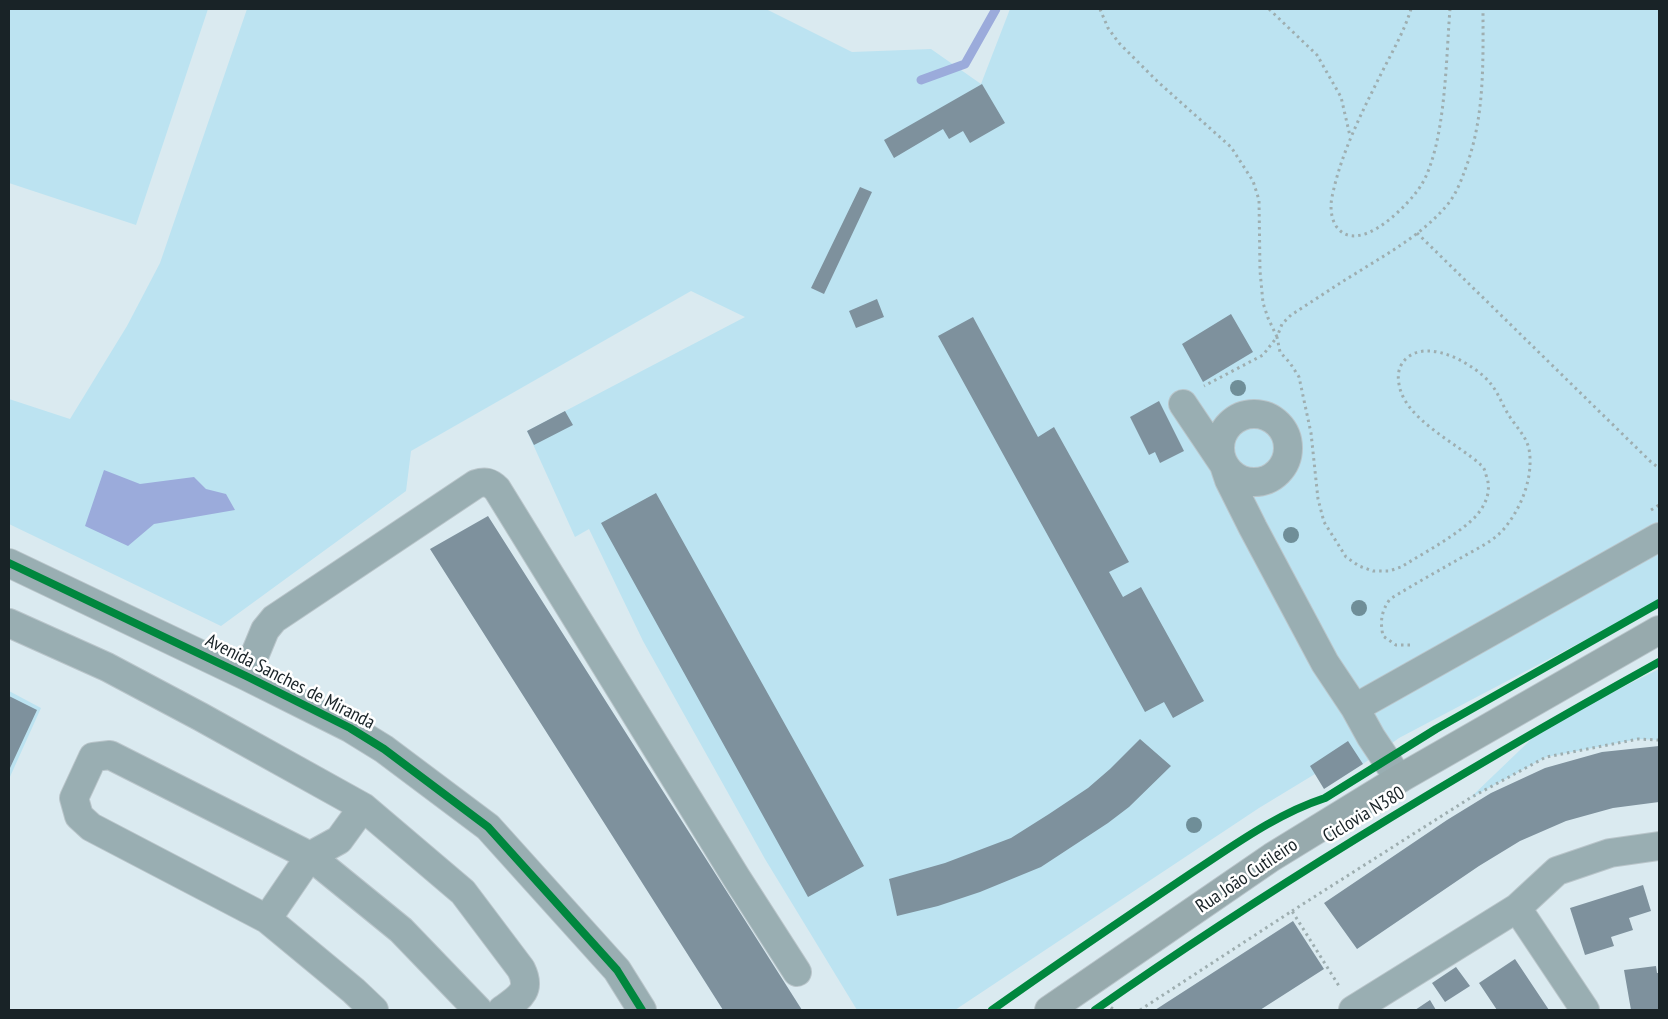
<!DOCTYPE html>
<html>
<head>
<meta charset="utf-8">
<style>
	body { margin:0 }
	#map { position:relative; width:1668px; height:1019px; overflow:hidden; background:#daeaf0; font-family:"PT Sans Narrow",sans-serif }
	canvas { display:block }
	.frame { position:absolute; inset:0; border:10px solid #192327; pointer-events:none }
</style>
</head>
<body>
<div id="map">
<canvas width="1668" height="1019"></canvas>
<div class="frame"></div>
</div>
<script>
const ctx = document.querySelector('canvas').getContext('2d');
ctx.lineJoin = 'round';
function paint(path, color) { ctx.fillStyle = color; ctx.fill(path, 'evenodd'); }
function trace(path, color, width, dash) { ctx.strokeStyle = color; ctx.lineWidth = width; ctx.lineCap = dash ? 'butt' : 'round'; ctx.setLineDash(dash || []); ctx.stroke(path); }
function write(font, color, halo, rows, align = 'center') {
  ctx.font = font + ' "PT Sans Narrow",sans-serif'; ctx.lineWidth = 5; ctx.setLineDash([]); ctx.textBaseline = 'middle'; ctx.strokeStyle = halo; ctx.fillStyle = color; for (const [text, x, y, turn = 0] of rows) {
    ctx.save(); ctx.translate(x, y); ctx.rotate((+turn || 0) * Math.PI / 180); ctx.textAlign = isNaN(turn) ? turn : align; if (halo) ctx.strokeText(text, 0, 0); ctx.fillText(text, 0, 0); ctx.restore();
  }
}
const green = new Path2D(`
	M9 9H208L136 225 9 183Z
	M247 9H766L852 52 931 49 981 84 1010 9H1659V601L1399 738 1363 764 1315 774 1259 808 955 1010H857L765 859 643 641 589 529 575 537 527 431 745 317 691 291 411 451 406 491 221 626 9 524V399L70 419 127 326 160 263Z
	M1659 669V740L1638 739 1546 757 1470 798 1545 726Z
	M9 691 41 708 9 779Z`);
const water = new Path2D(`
	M104 470 140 484 194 477 206 489 226 494 235 510 154 524 128 546 85 526Z`);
const stream = new Path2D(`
	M921 80 965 64 996 9`);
const building = new Path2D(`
	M982 84 1005 123 970 143 963 131 949 139 943 129 894 158 884 140Z
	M860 187 872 192 824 294 811 288Z
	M877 299 884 317 856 328 849 311Z
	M1231 314 1253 352 1203 382 1182 344Z
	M973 317 1038 437 1054 427 1129 562 1109 572 1123 597 1141 587 1204 701 1173 718 1164 702 1145 712 938 336Z
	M1159 401 1184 451 1160 463 1155 452 1149 455 1130 417Z
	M565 411 573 425 534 445 527 431Z
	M656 493 864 866 808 897 601 523Z
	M488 516 572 648 802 1010H723L430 549Z
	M9 696 37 710 10 768 9 767Z
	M1140 739 1171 766 1129 807 1108 823 1041 867 980 892 938 906 897 916 889 879 945 863 1011 838 1049 814 1088 788 1110 769Z
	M1348 741 1363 764 1324 789 1310 766Z
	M1659 746V802L1613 808 1566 821 1520 841 1479 866 1357 949 1324 903 1447 820 1491 793 1545 768 1602 752Z
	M1643 885 1651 911 1629 918 1633 930 1611 937 1614 946 1585 955 1570 908Z
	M1293 921 1324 969 1260 1010H1155Z
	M1515 959 1549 1010H1497L1479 983Z
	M1656 966 1657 973H1659V1010H1631L1624 970Z
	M1456 967 1470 986 1445 1002 1432 983Z
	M1430 1000 1436 1010H1415Z`);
const path = new Path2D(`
	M1100 9 1108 28 1119 43 1158 82 1231 147 1253 181 1259 200 1260 271 1263 303 1268 318 1277 337 1263 355 1204 386
	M1269 9 1317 55 1341 97 1350 136
	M1411 9C1404 32 1392 52 1381 74 1361 114 1341 153 1332 197 1330 207 1331 218 1336 226 1358 258 1410 204 1422 184 1446 142 1446 57 1450 9
	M1417 233 1651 462 1659 468
	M1651 510 1659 505
	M1410 645H1396L1383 636C1380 621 1381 612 1390 599 1413 585 1436 572 1459 559 1474 550 1491 543 1503 530 1521 509 1534 477 1529 449 1526 436 1517 428 1510 417 1503 407 1499 394 1491 384 1476 365 1431 339 1408 357 1399 364 1397 374 1399 384 1404 419 1457 443 1481 465 1484 467 1485 471 1486 475 1494 495 1481 514 1465 526 1445 542 1422 554 1401 567L1389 571H1373L1359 566 1346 557 1324 522 1318 499 1311 433 1299 377 1290 363 1280 352 1277 337 1282 324 1291 315C1313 301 1335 286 1358 272 1390 252 1423 234 1448 204 1456 194 1461 181 1465 170 1485 118 1483 63 1483 9
	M1292 911 1470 798 1546 757 1638 739 1659 740
	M1106 1003 1114 1010
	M1140 1010 1292 911 1339 986`);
const minor = new Path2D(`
	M1183 404 1224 465 1229 480 1253 528 1325 663 1355 708 1371 737 1399 779
	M1220 448a34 34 0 1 1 68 0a34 34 0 1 1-68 0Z
	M9 563 246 676 350 728 384 749 488 827 617 970 642 1010
	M9 623 107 667 201 717 363 807 463 892 521 969C532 991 519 998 502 1010
	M246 676 265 630 274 619 476 484C485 481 490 482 497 489L736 877 797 972
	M1355 708 1659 537
	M363 807 339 840 310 856 267 919 354 991 374 1010
	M1517 908 1585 1010
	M267 919 91 827 79 816 74 798 93 757 110 755 310 856 401 930 478 1010
	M1353 1010 1517 908 1557 871 1610 853 1659 846`);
const major = new Path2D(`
	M1049 1010 1272 857 1399 779 1659 630`);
const cycleway = new Path2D(`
	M9 563 246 676 350 728 384 749 488 827 617 970 642 1010
	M992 1010C1057 964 1123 919 1190 874 1233 846 1276 814 1325 798L1436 729 1659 603
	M1095 1010C1276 883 1466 769 1659 662`);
const trees = [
	[1238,388],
	[1291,535],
	[1359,608],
	[1194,825]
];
const streetNames = [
	["Avenida Sanches de Miranda",290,682,27],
	["Ciclovia N380",1364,815,-31],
	["Rua João Cutileiro",1247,876,-34]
];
paint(green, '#bce3f1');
paint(water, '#9babdb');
trace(stream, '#9babdb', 9);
paint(building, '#7e919d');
trace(minor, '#b9c5ca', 30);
trace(major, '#b9c5ca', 30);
trace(path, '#9eaeb0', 3, [2.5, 4]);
trace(minor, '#99aeb2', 28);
trace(major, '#97aaad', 28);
trace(cycleway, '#00873e', 8);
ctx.fillStyle = '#6f8e98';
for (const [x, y] of trees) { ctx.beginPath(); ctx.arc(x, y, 8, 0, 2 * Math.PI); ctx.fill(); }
write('19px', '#192327', '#fff', streetNames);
</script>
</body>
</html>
